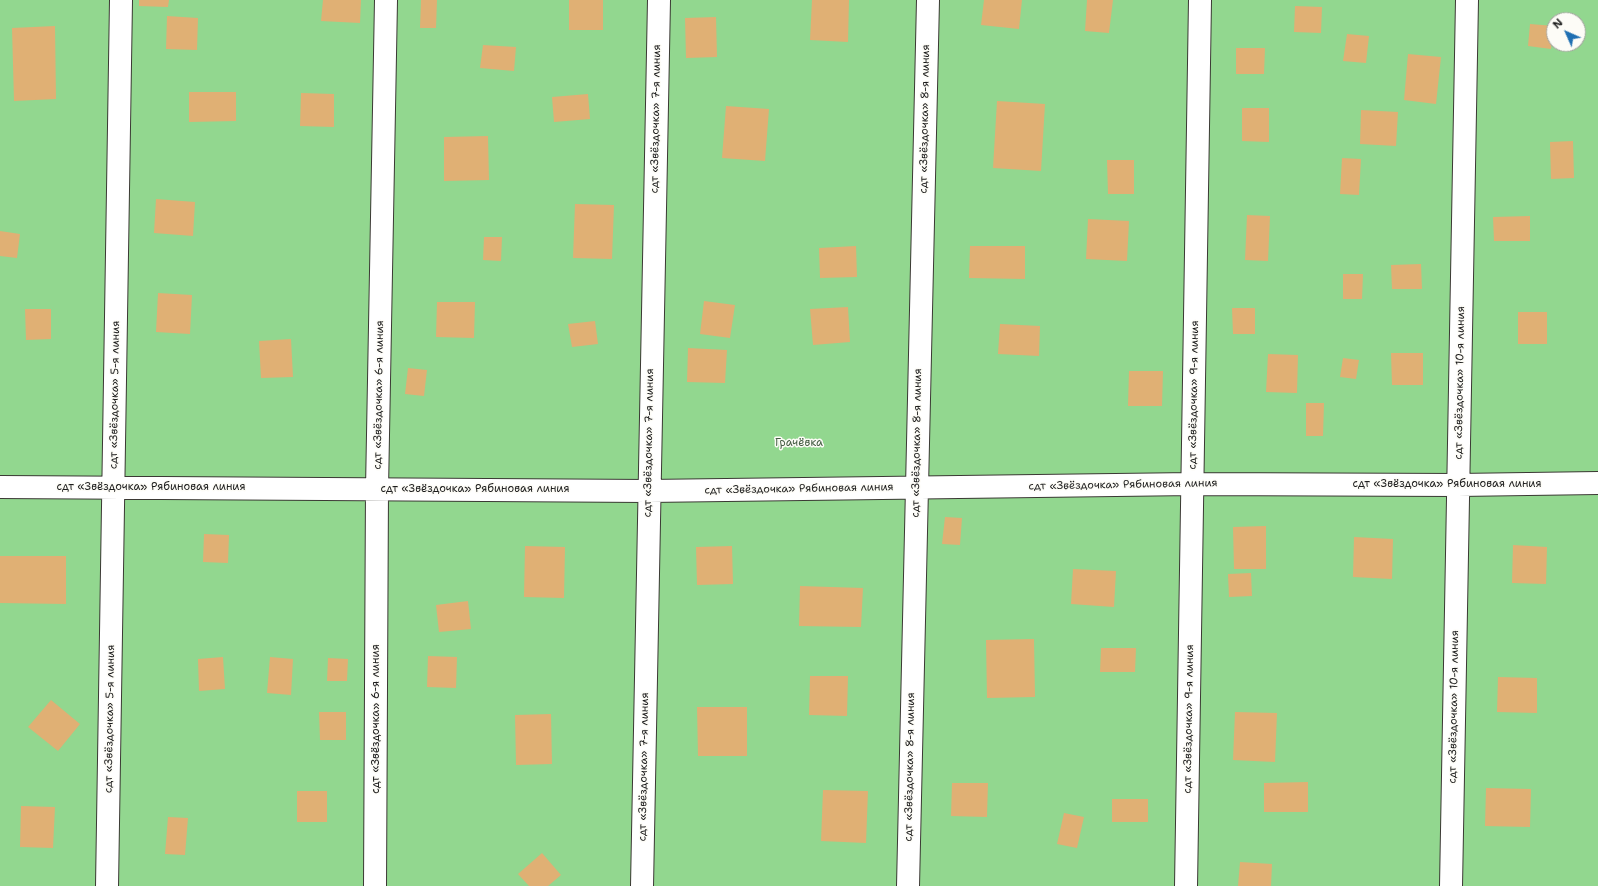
<!DOCTYPE html>
<html>
<head>
<meta charset="utf-8">
<style>
	body { margin:0 }
	#map { position:relative; width:1598px; height:886px; overflow:hidden; background:#e8e0bb; font-family:"Shantell Sans",sans-serif }
	canvas { display:block }
	.north { position:absolute; left:1546px; top:12px; width:40px; height:40px; box-sizing:border-box; background:#fdfcf7; border:1px solid #a3a29f; border-radius:50%; rotate:315deg; font-size:11px; font-weight:700; line-height:16px; text-align:center; color:#1c1c1c }
	.north::after { content:''; display:block; margin:auto; width:14px; height:18px; background:#1f6fb2; clip-path:polygon(50% 0,100% 100%,50% 72%,0 100%) }
</style>
</head>
<body>
<div id="map">
<canvas width="1598" height="886"></canvas>
<div class="north">N</div>
</div>
<script>
const ctx = document.querySelector('canvas').getContext('2d');
ctx.lineJoin = 'round';
function paint(path, color) { ctx.fillStyle = color; ctx.fill(path, 'evenodd'); }
function trace(path, color, width, dash) { ctx.strokeStyle = color; ctx.lineWidth = width; ctx.lineCap = dash ? 'butt' : 'round'; ctx.setLineDash(dash || []); ctx.stroke(path); }
function write(font, color, halo, rows, align = 'center') {
  ctx.font = font + ' "Shantell Sans",sans-serif'; ctx.lineWidth = 3; ctx.setLineDash([]); ctx.textBaseline = 'middle'; ctx.strokeStyle = halo; ctx.fillStyle = color; for (const [text, x, y, turn = 0] of rows) {
    ctx.save(); ctx.translate(x, y); ctx.rotate((+turn || 0) * Math.PI / 180); ctx.textAlign = isNaN(turn) ? turn : align; if (halo) ctx.strokeText(text, 0, 0); ctx.fillText(text, 0, 0); ctx.restore();
  }
}
const green = new Path2D(`
	M0 0H1598V886H0ZM1554 20H1578V44H1554Z`);
const building = new Path2D(`
	M139 0H169L168 7 139 6Z
	M323 0H361L360 23 321 21Z
	M421 0H437L436 28H420Z
	M569 0H603V30H569Z
	M812 0H849L848 42 810 40Z
	M984 0H1022L1019 29 981 25Z
	M1087 0H1113L1109 33 1085 31Z
	M1295 6 1322 7 1321 33 1294 32Z
	M167 16 198 18 197 50 166 49Z
	M716 17 717 57 686 58 685 18Z
	M1530 24 1554 26 1551 49 1528 46Z
	M55 26 56 99 14 101 12 28Z
	M1347 34 1369 36 1366 63 1343 61Z
	M483 45 516 47 514 71 480 68Z
	M1236 48H1265L1264 74H1236Z
	M1408 54 1441 57 1436 104 1404 100Z
	M189 92H236V121L189 122Z
	M301 93 334 94V127L300 126Z
	M588 94 590 119 554 122 552 97Z
	M997 101 1045 104 1041 171 993 168Z
	M726 106 769 109 765 161 722 158Z
	M1242 108H1269V142L1242 141Z
	M1361 110 1398 112 1396 146 1360 144Z
	M488 136 489 180 444 181V137Z
	M1573 141 1574 178 1551 179 1550 142Z
	M1342 158 1361 159 1359 195 1340 194Z
	M1107 160H1134V194H1108Z
	M156 199 195 202 193 236 154 233Z
	M575 204 614 205 612 259 573 258Z
	M1247 215 1270 216 1268 261 1245 260Z
	M1530 216V241H1494L1493 217Z
	M1088 219 1129 221 1127 261 1086 259Z
	M0 231 20 234 17 258 0 256Z
	M484 237H502L501 261 483 260Z
	M856 246 857 277 820 278 819 248Z
	M970 246H1025V279L969 278Z
	M1421 264 1422 289H1392L1391 265Z
	M1343 274H1363L1362 299H1343Z
	M158 293 192 295 190 334 156 332Z
	M704 301 735 305 730 338 700 334Z
	M437 302H475L474 338 436 337Z
	M848 307 850 342 813 345 810 309Z
	M1232 308H1255V334H1233Z
	M25 309H51V339L26 340Z
	M1518 312H1547V344H1518Z
	M595 321 598 344 572 347 568 324Z
	M1000 324 1040 326 1039 356 998 354Z
	M291 339 293 377 261 378 259 341Z
	M688 348 727 350 725 383 687 382Z
	M1391 353H1423V385H1392Z
	M1268 354 1298 355 1297 393 1266 392Z
	M1343 358 1359 360 1356 379 1340 377Z
	M408 368 427 370 424 396 405 394Z
	M1129 371H1163L1162 406H1128Z
	M1306 403H1324L1323 436H1306Z
	M945 517 962 518 960 545 942 544Z
	M1266 526V569H1234L1233 527Z
	M204 534 229 535 228 563 203 562Z
	M1354 537 1393 539 1392 579 1353 577Z
	M1513 545 1547 547 1546 584 1512 583Z
	M525 546 565 547 564 598 524 597Z
	M732 546 733 584 697 585 696 547Z
	M0 556H66V604L0 603Z
	M1073 569 1116 571 1114 607 1071 604Z
	M1251 573 1252 596 1229 597 1228 574Z
	M800 586 863 588 861 627 799 626Z
	M468 601 471 629 439 632 436 605Z
	M1034 639 1035 697 987 698 986 640Z
	M1101 648H1136L1135 672H1100Z
	M428 656 457 657 456 688 427 687Z
	M223 657 225 689 199 691 198 659Z
	M270 657 293 659 291 695 267 693Z
	M328 658 348 659 347 681H327Z
	M810 676H848L847 716 809 715Z
	M1498 677 1537 678V713L1497 712Z
	M51 700 80 724 58 751 28 727Z
	M697 707H747V756H698Z
	M319 712H346V740H320Z
	M1235 712 1277 713 1275 762 1233 760Z
	M551 714 552 764 516 765 515 715Z
	M1308 782V812H1264V783Z
	M952 783H988L987 817 951 816Z
	M1486 788 1531 789 1530 827 1485 826Z
	M823 790 868 791 866 843 821 841Z
	M297 791H327V822H297Z
	M1112 799H1148V822H1112Z
	M21 806 55 807 53 848 20 847Z
	M1064 813 1084 817 1077 848 1057 844Z
	M168 817 188 818 185 855 165 854Z
	M542 853 561 875 548 886H529L518 874Z
	M1240 862 1272 864 1271 886H1238Z`);
const minor = new Path2D(`
	M0 487 648 491 1193 484 1458 485 1598 483
	M107 886 121 0
	M375 886 377 489 386 0
	M642 886 659 0
	M908 886 928 0
	M1186 886 1200 0
	M1451 886 1467 0`);
const streetNames = [
	["сдт «Звёздочка» 7-я линия",656,119,-89],
	["сдт «Звёздочка» 8-я линия",925,119,-89],
	["сдт «Звёздочка» 10-я линия",1460,383,-89],
	["сдт «Звёздочка» 5-я линия",115,395,-89],
	["сдт «Звёздочка» 6-я линия",379,395,-89],
	["сдт «Звёздочка» 9-я линия",1194,395,-89],
	["сдт «Звёздочка» 7-я линия",649,443,-89],
	["сдт «Звёздочка» 8-я линия",917,443,-89],
	["сдт «Звёздочка» Рябиновая линия",1447,484],
	["сдт «Звёздочка» Рябиновая линия",1123,485,-1],
	["сдт «Звёздочка» Рябиновая линия",151,487],
	["сдт «Звёздочка» Рябиновая линия",475,489],
	["сдт «Звёздочка» Рябиновая линия",799,489,-1],
	["сдт «Звёздочка» 10-я линия",1454,707,-89],
	["сдт «Звёздочка» 5-я линия",110,719,-89],
	["сдт «Звёздочка» 6-я линия",376,719,-90],
	["сдт «Звёздочка» 9-я линия",1189,719,-89],
	["сдт «Звёздочка» 7-я линия",644,767,-89],
	["сдт «Звёздочка» 8-я линия",910,767,-89]
];
const parkNames = [
	["Грачёвка",799,443]
];
paint(green, '#92d78f');
paint(building, '#e0b074');
trace(minor, '#3b3934', 24);
trace(minor, '#fff', 22);
write('11px', '#1c1c1c', '#fdfcf7', streetNames);
write('11px', '#455d44', '#fdfcf7', parkNames);
</script>
</body>
</html>
